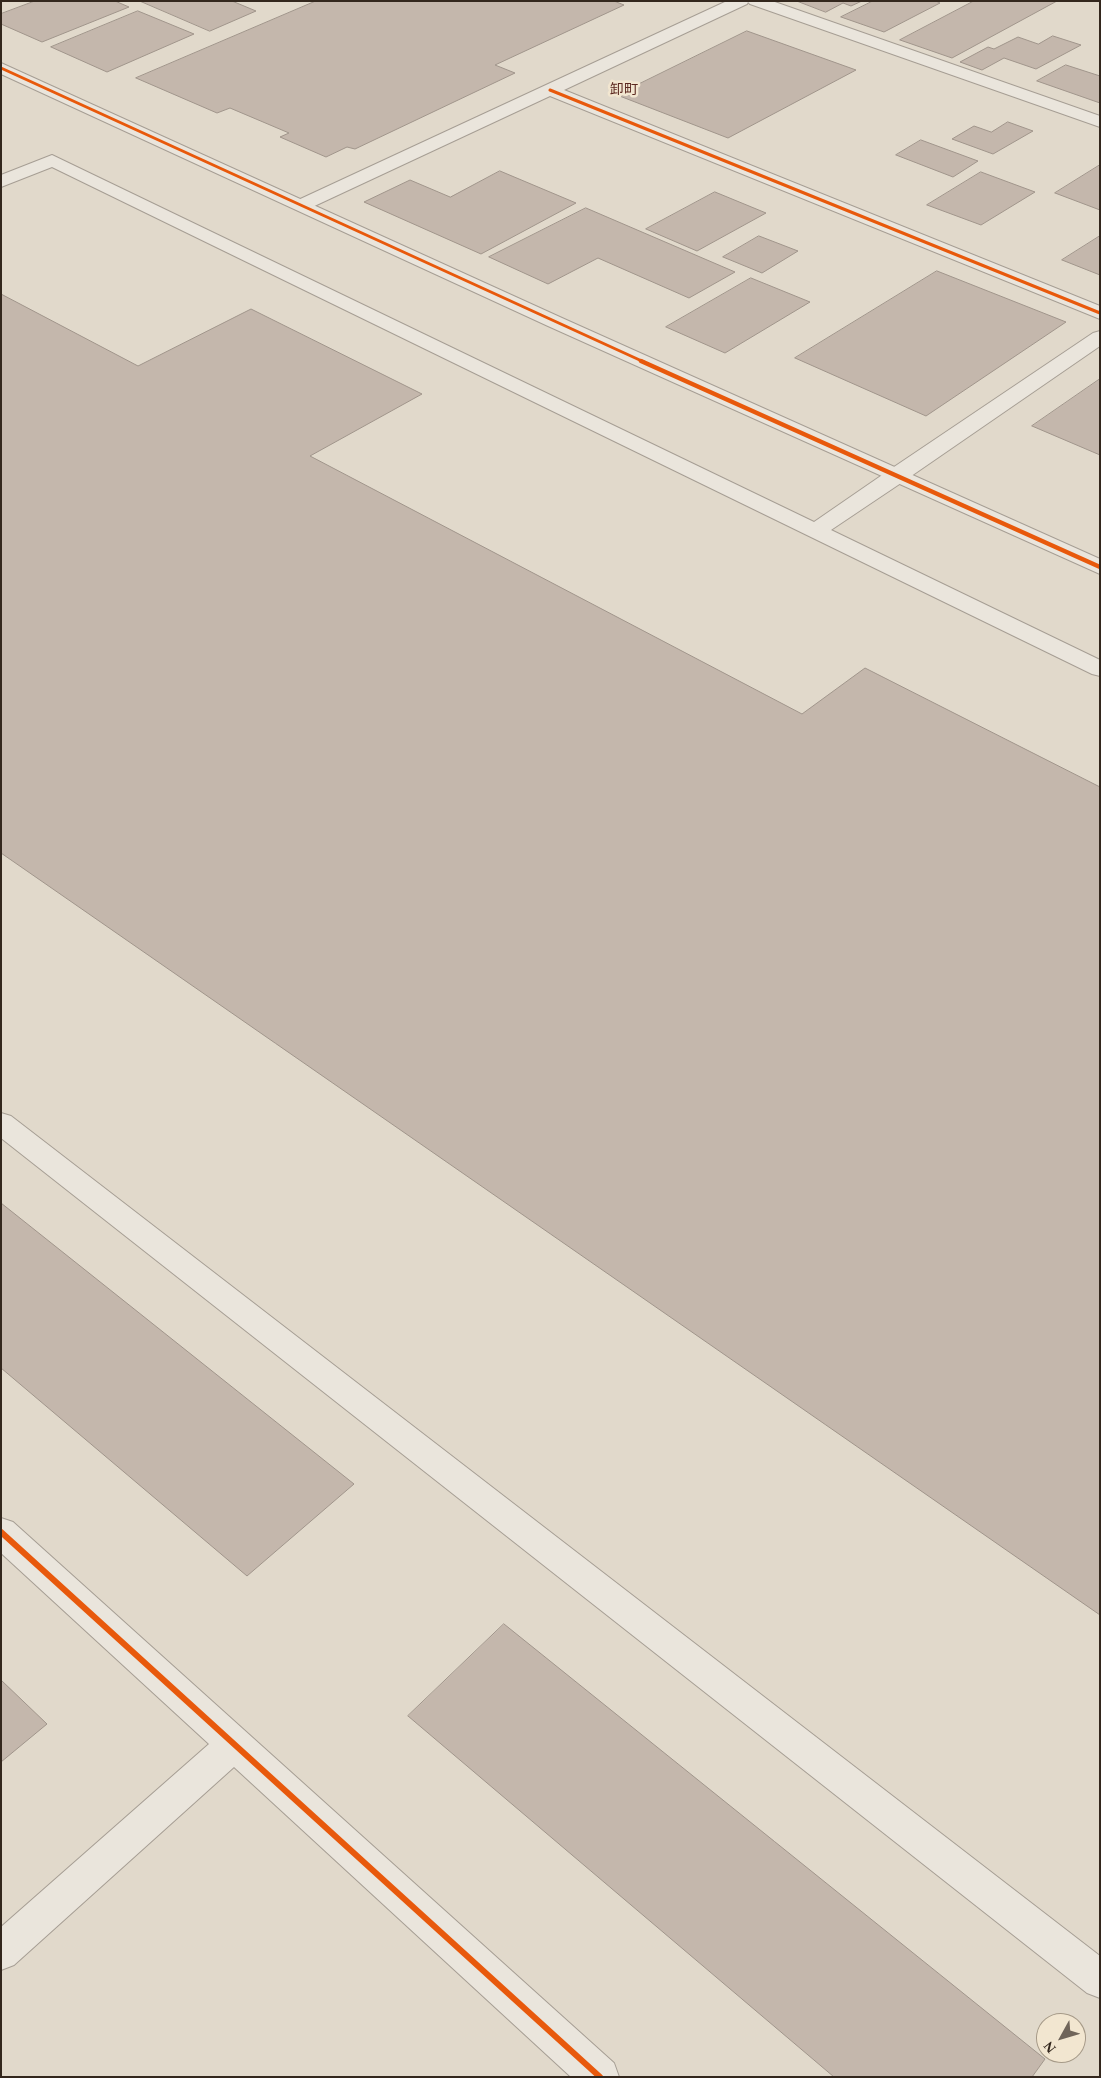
<!DOCTYPE html>
<html>
<head>
<meta charset="utf-8">
<style>
	body { margin:0 }
	#map { position:relative; width:1101px; height:2078px; overflow:hidden; background:#e1d9cb; font-family:Georgia,serif }
	canvas { display:block }
	.frame { position:absolute; inset:0; border:2px solid #33271d; pointer-events:none }
	.north { position:absolute; left:1036px; top:2013px; width:50px; height:50px; box-sizing:border-box; background:#f2e6d0; border:1px solid #a69a88; border-radius:50%; rotate:231deg; font-size:14px; font-weight:700; line-height:20px; text-align:center; color:#33271d }
	.north::after { content:''; display:block; margin:auto; width:18px; height:22px; background:#70655a; clip-path:polygon(50% 0,100% 100%,50% 72%,0 100%) }
</style>
</head>
<body>
<div id="map">
<canvas width="1101" height="2078"></canvas>
<div class="frame"></div>
<div class="north">N</div>
</div>
<script>
const ctx = document.querySelector('canvas').getContext('2d');
ctx.lineJoin = 'round';
function paint(path, color) { ctx.fillStyle = color; ctx.fill(path, 'evenodd'); }
function trace(path, color, width, dash) { ctx.strokeStyle = color; ctx.lineWidth = width; ctx.lineCap = dash ? 'butt' : 'round'; ctx.setLineDash(dash || []); ctx.stroke(path); }
function write(font, color, halo, rows, align = 'center') {
  ctx.font = font + ' Georgia,"Noto Sans JP",serif'; ctx.lineWidth = 5; ctx.setLineDash([]); ctx.textBaseline = 'middle'; ctx.strokeStyle = halo; ctx.fillStyle = color; for (const [text, x, y, turn = 0] of rows) {
    ctx.save(); ctx.translate(x, y); ctx.rotate((+turn || 0) * Math.PI / 180); ctx.textAlign = isNaN(turn) ? turn : align; if (halo) ctx.strokeText(text, 0, 0); ctx.fillText(text, 0, 0); ctx.restore();
  }
}
const building = new Path2D(`
	M35 1H115L129 7 42 42 1 24V14Z
	M140 1H232L256 11 210 31Z
	M316 1H614L624 5 495 65 515 73 355 149 347 147 326 157 280 137 289 133 230 108 217 113 136 78Z
	M797 1H862L851 6 843 3 826 12Z
	M873 1H936L940 3 884 32 841 17Z
	M974 1H1057L952 58 900 40Z
	M138 11 194 34 107 72 51 47Z
	M747 31 856 70 728 138 617 95Z
	M1053 36 1081 45 1036 69 1004 58 982 70 960 62 988 47 994 49 1018 37 1038 44Z
	M1066 65 1100 76V103L1037 81Z
	M1008 122 1033 131 993 154 952 139 974 126 991 132Z
	M921 140 978 161 953 177 896 155Z
	M1100 165V210L1055 193Z
	M500 171 576 203 481 254 364 202 410 180 450 197Z
	M981 172 1035 192 981 225 927 205Z
	M715 192 766 213 697 251 646 229Z
	M586 208 735 272 689 298 598 258 548 284 489 257Z
	M759 236 798 251 762 273 723 257Z
	M1100 236V275L1062 260Z
	M937 271 1066 322 926 416 795 358Z
	M751 278 810 302 725 353 666 327Z
	M1 294 138 366 251 309 422 394 310 456 802 714 865 668 1100 787V1615L1 853Z
	M1100 379V455L1032 426Z
	M1 1203 354 1484 247 1576 1 1368Z
	M504 1624 1045 2059 1032 2077H834L408 1716Z
	M1 1680 47 1724 1 1762Z`);
const service = new Path2D(`
	M52 155 814 522 888 471 896 470 904 471 907 476 904 481 831 530 1100 660V676L1092 674 52 167 1 187V175Z
	M1 1113 11 1116 1100 1956V1998L1087 1993 1 1138Z`);
const minor = new Path2D(`
	M727 1H772L1100 116V127L750 4 748 2 747 4 564 90 1100 306V319L550 96 308 209 302 210 296 209 293 205 296 201Z
	M1100 331V346L904 481 896 482 888 481 885 476 888 471 1093 333Z
	M1 1518 13 1522 614 2063 619 2077H571L234 1767 14 1965 1 1970V1927L209 1744 1 1553Z`);
const tertiary = new Path2D(`
	M1 63 562 318 1100 559V574L548 326 1 74Z`);
const cyclewayFar2 = new Path2D(`
	M1 68 644 362
	M550 90 1100 313`);
const cyclewayFar1 = new Path2D(`
	M641 361 1100 567`);
const cycleway = new Path2D(`
	M1 1532 600 2077`);
const farQuarternames = [
	["卸町",624,89]
];
paint(building, '#c4b7ac');
trace(building, '#a0958b', 1);
trace(service, '#a69e94', 2);
trace(minor, '#a69e94', 2);
trace(tertiary, '#a69e94', 2);
paint(service, '#eae5dc');
paint(minor, '#eae5dc');
paint(tertiary, '#eae5dc');
trace(cyclewayFar2, '#e8590c', 3);
trace(cyclewayFar1, '#e8590c', 4.5);
trace(cycleway, '#e8590c', 6);
write('14px', '#5c2920', '#f2e6d0', farQuarternames);
</script>
</body>
</html>
